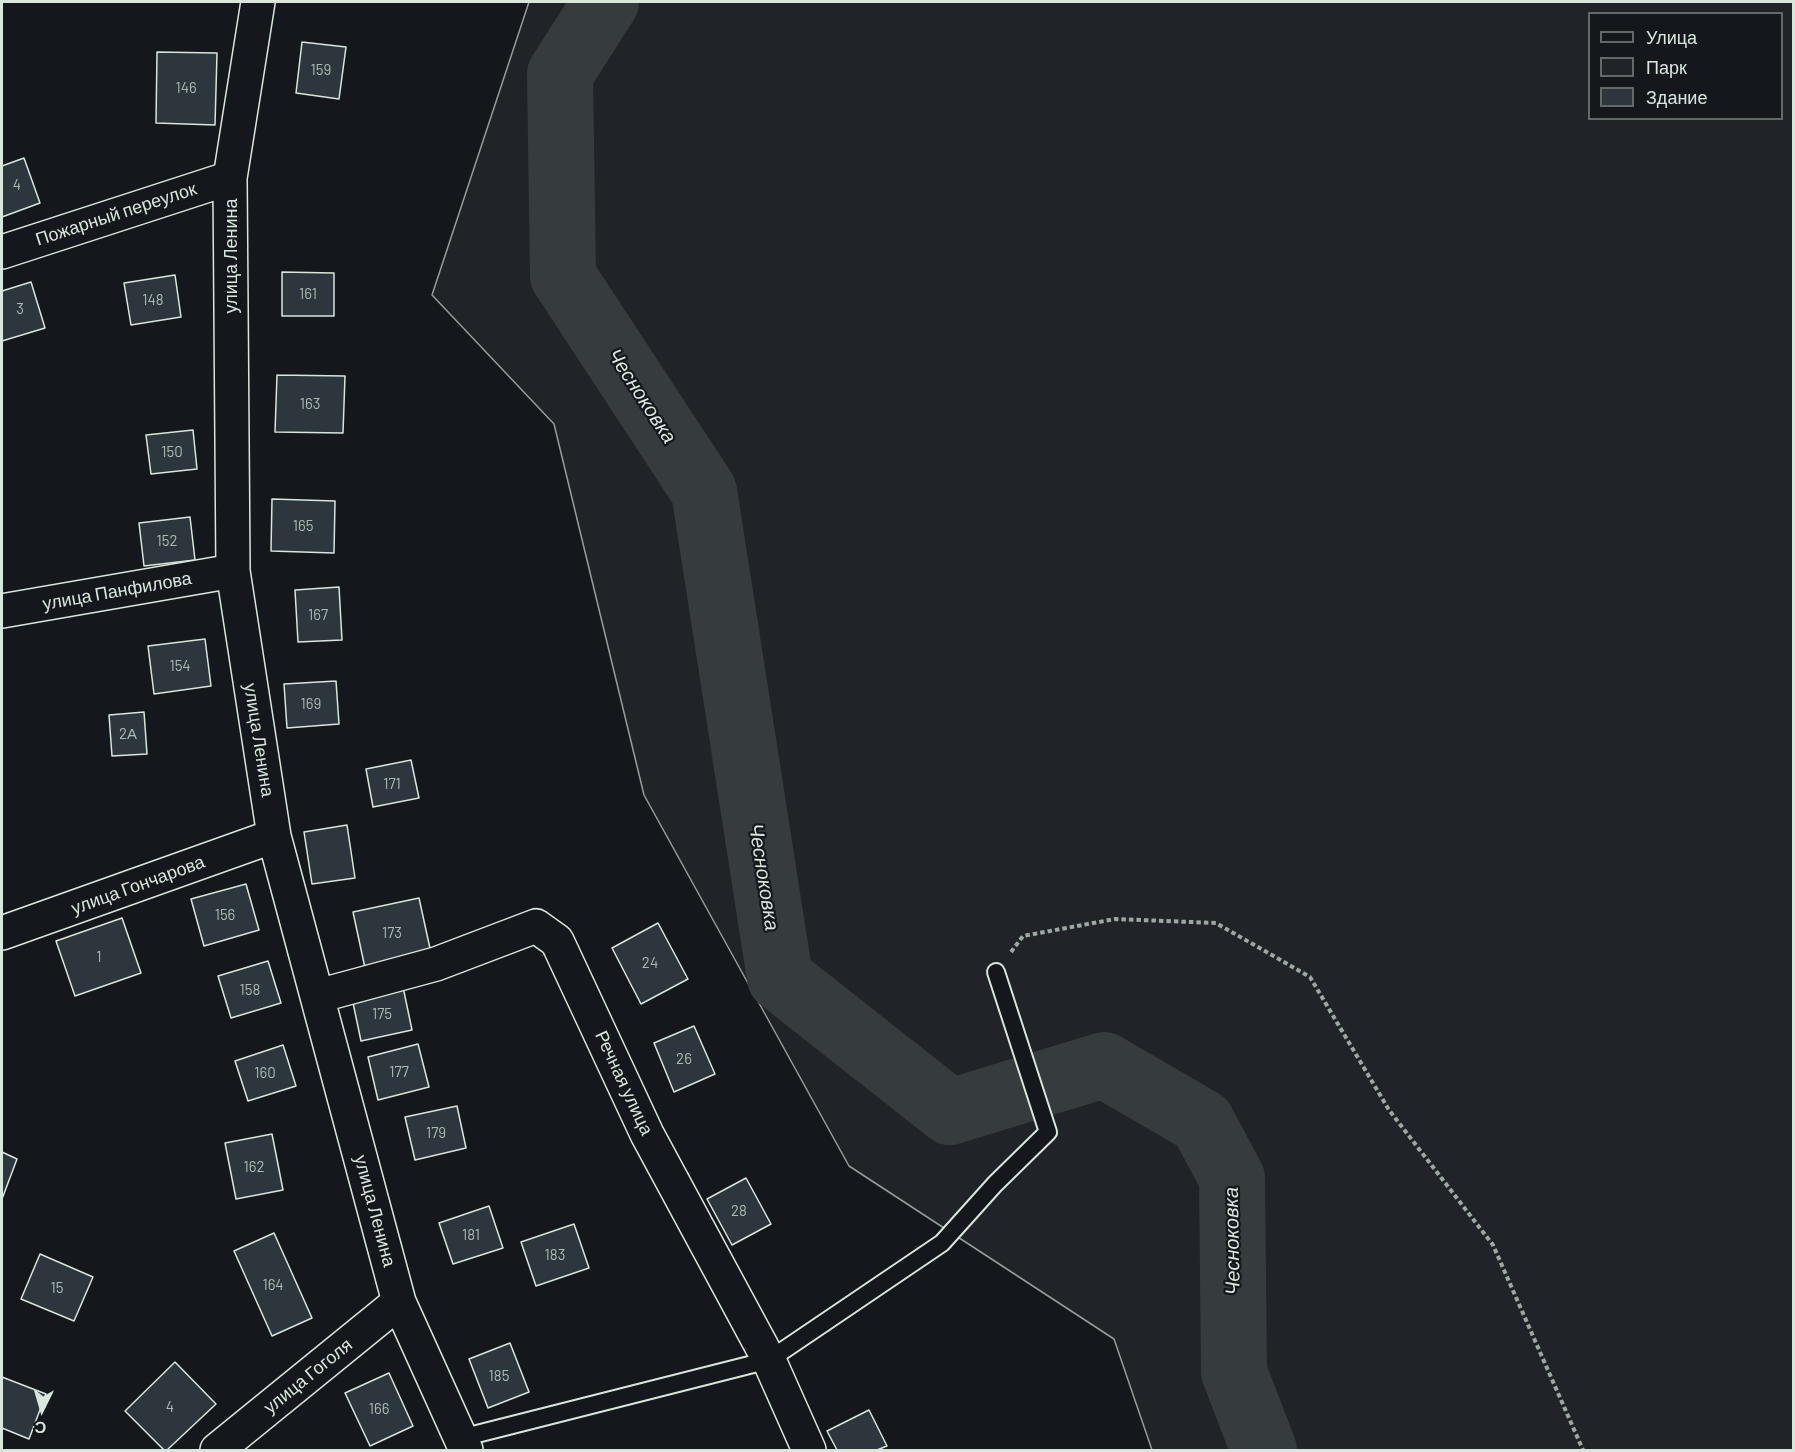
<!DOCTYPE html>
<meta charset="utf-8">
<style>
body{margin:0}
#map{position:relative;width:1795px;height:1452px;overflow:hidden;background:#14181c;font-family:Barlow,sans-serif}
canvas{display:block}
.frame{position:absolute;inset:0;border:3px solid #d8e6dc;pointer-events:none}
.legend{position:absolute;left:1588px;top:12px;width:195px;height:108px;box-sizing:border-box;background:#14181c;border:2px solid #626a69;margin:0;padding:8px 10px;list-style:none;font-size:18px;color:#d8e6dc}
.legend li{display:flex;align-items:center;gap:12px;height:30px}
.legend b{width:30px;border:2px solid #626a69}
.north{position:absolute;left:12px;top:1380px;width:60px;height:60px;-webkit-text-stroke:4px #14181c;paint-order:stroke;rotate:185deg;font-size:16px;font-weight:700;line-height:24px;text-align:center;color:#d8e6dc}
.north::after{content:'';display:block;margin:auto;width:21px;height:27px;background:#d8e6dc;clip-path:polygon(50% 0,100% 100%,50% 72%,0 100%)}
</style>
<div id="map">
<canvas width="1795" height="1452"></canvas>
<div class="frame"></div>
<ul class="legend">
<li><b style="height:8px;background:#14181c"></b>Улица</li>
<li><b style="height:16px;background:#202428"></b>Парк</li>
<li><b style="height:16px;background:#2c363c"></b>Здание</li>
</ul>
<div class="north">С</div>
</div>
<script>
const ctx = document.querySelector('canvas').getContext('2d');
ctx.lineJoin = 'round';
function fill(path, color) {
  ctx.fillStyle = color;
  ctx.fill(path, 'evenodd');
}
function poly(rows) {
  const path = new Path2D();
  for (const r of rows) {
    path.moveTo(r[0], r[1]);
    for (let i = 2; i < r.length; i += 2) path.lineTo(r[i], r[i + 1]);
  }
  return path;
}
function strokePath(path, color, width, dash) {
  ctx.strokeStyle = color;
  ctx.lineWidth = width;
  ctx.lineCap = dash ? 'butt' : 'round';
  ctx.setLineDash(dash || []);
  ctx.stroke(path);
}
function label(font, color, halo, rows, align = 'center') {
  ctx.font = font + ' Barlow,sans-serif';
  ctx.lineWidth = 4.5;
  ctx.setLineDash([]);
  ctx.textBaseline = 'middle';
  ctx.strokeStyle = halo;
  ctx.fillStyle = color;
  for (const [text, x, y, turn = 0] of rows) {
    ctx.save();
    ctx.translate(x, y);
    ctx.rotate((+turn || 0) * Math.PI / 180);
    ctx.textAlign = isNaN(turn) ? turn : align;
    if (halo) ctx.strokeText(text, 0, 0);
    ctx.fillText(text, 0, 0);
    ctx.restore();
  }
}
const green = poly([
 [529,2,1793,2,1793,1450,1152,1450,1114,1339,849,1166,644,795,554,424,432,295,529,2],
 [1590,14,1782,14,1782,118,1590,118,1590,14]
]);
const river = poly([
 [606,2,560,74,563,276,704,491,780,978,950,1112,1104,1065,1202,1122,1232,1178,1234,1372,1264,1450]
]);
const building = poly([
 [302,42,346,47,339,99,296,93,302,42],
 [157,52,217,53,215,125,156,123,157,52],
 [24,158,40,203,2,217,2,166,24,158],
 [282,272,334,273,334,316,282,316,282,272],
 [175,275,181,317,131,325,124,283,175,275],
 [31,282,45,328,2,341,2,291,31,282],
 [277,375,345,376,343,433,275,432,277,375],
 [193,430,197,469,151,474,146,435,193,430],
 [272,499,335,501,334,553,271,551,272,499],
 [190,517,195,560,144,566,139,523,190,517],
 [339,587,342,640,298,642,295,590,339,587],
 [205,639,211,686,154,694,148,646,205,639],
 [336,681,339,724,287,728,284,684,336,681],
 [144,712,147,754,112,756,109,715,144,712],
 [411,760,419,798,373,807,366,769,411,760],
 [347,825,355,878,312,884,304,832,347,825],
 [246,884,259,930,204,946,191,899,246,884],
 [419,898,431,953,365,968,353,912,419,898],
 [122,918,141,973,75,996,56,941,122,918],
 [658,923,688,979,641,1004,612,948,658,923],
 [268,961,281,1003,231,1018,218,976,268,961],
 [403,987,412,1030,361,1041,352,998,403,987],
 [694,1026,715,1074,674,1092,654,1043,694,1026],
 [418,1044,429,1087,378,1100,368,1057,418,1044],
 [283,1045,296,1086,248,1101,235,1061,283,1045],
 [457,1106,466,1148,415,1160,405,1117,457,1106],
 [272,1134,283,1190,236,1199,225,1143,272,1134],
 [2,1152,17,1159,2,1199,2,1152],
 [746,1178,771,1224,732,1245,707,1199,746,1178],
 [489,1206,503,1248,453,1264,439,1223,489,1206],
 [574,1224,589,1268,536,1286,521,1242,574,1224],
 [274,1233,312,1318,272,1336,234,1251,274,1233],
 [40,1254,93,1277,74,1321,21,1299,40,1254],
 [510,1343,529,1392,488,1408,469,1359,510,1343],
 [175,1362,216,1404,167,1450,164,1450,125,1411,175,1362],
 [389,1373,413,1426,370,1446,345,1393,389,1373],
 [2,1377,46,1394,29,1439,2,1428,2,1377],
 [869,1410,887,1446,877,1450,837,1450,827,1431,869,1410]
]);
const path = poly([
 [1011,952,1023,936,1115,919,1216,923,1310,977,1389,1110,1493,1245,1583,1450]
]);
const lane = poly([
 [461,1438,769,1360,942,1243,995,1184,1048,1132,996,972]
]);
const street = poly([
 [258,2,230,178,233,571,274,836,399,1302,466,1450],
 [2,252,230,178],
 [2,611,233,571],
 [2,933,274,836],
 [318,996,436,964,536,926,557,941,647,1134,769,1360,809,1450],
 [217,1450,399,1302]
]);
const numberNames = [
 ["159",321,70],
 ["146",186,88],
 ["4",17,185],
 ["161",308,294],
 ["148",153,300],
 ["3",20,309],
 ["163",310,404],
 ["150",172,452],
 ["165",303,526],
 ["152",167,541],
 ["167",318,615],
 ["154",180,666],
 ["169",311,704],
 ["2А",128,734],
 ["171",392,784],
 ["156",225,915],
 ["173",392,933],
 ["1",99,957],
 ["24",650,963],
 ["158",250,990],
 ["175",382,1014],
 ["26",684,1059],
 ["177",399,1072],
 ["160",265,1073],
 ["179",436,1133],
 ["162",254,1167],
 ["28",739,1211],
 ["181",471,1235],
 ["183",555,1255],
 ["164",273,1285],
 ["15",57,1288],
 ["185",499,1376],
 ["4",170,1407],
 ["166",379,1409]
];
const streetNames = [
 ["Пожарный переулок",116,214,-18],
 ["улица Ленина",231,256,-90],
 ["улица Панфилова",117,591,-10],
 ["улица Ленина",259,740,81],
 ["улица Гончарова",138,885,-20],
 ["Речная улица",624,1083,65],
 ["улица Ленина",375,1211,75],
 ["улица Гоголя",308,1376,-39]
];
const waterNames = [
 ["Чесноковка",642,396,57],
 ["Чесноковка",764,877,81],
 ["Чесноковка",1232,1241,-91]
];
fill(green, '#202428');
strokePath(green, '#939e99', 1.5);
strokePath(river, '#363b3e', 66);
fill(building, '#2c363c');
strokePath(building, '#d8e6dc', 1.5);
strokePath(lane, '#d8e6dc', 20);
strokePath(street, '#d8e6dc', 36);
strokePath(path, '#9da8a2', 4, [4.5, 3]);
strokePath(lane, '#14181c', 16);
strokePath(street, '#14181c', 33);
label('15px', '#adbab4', null, numberNames);
label('18px', '#d8e6dc', '#14181c', streetNames);
label('italic 20px', '#d8e6dc', '#14181c', waterNames);
</script>
